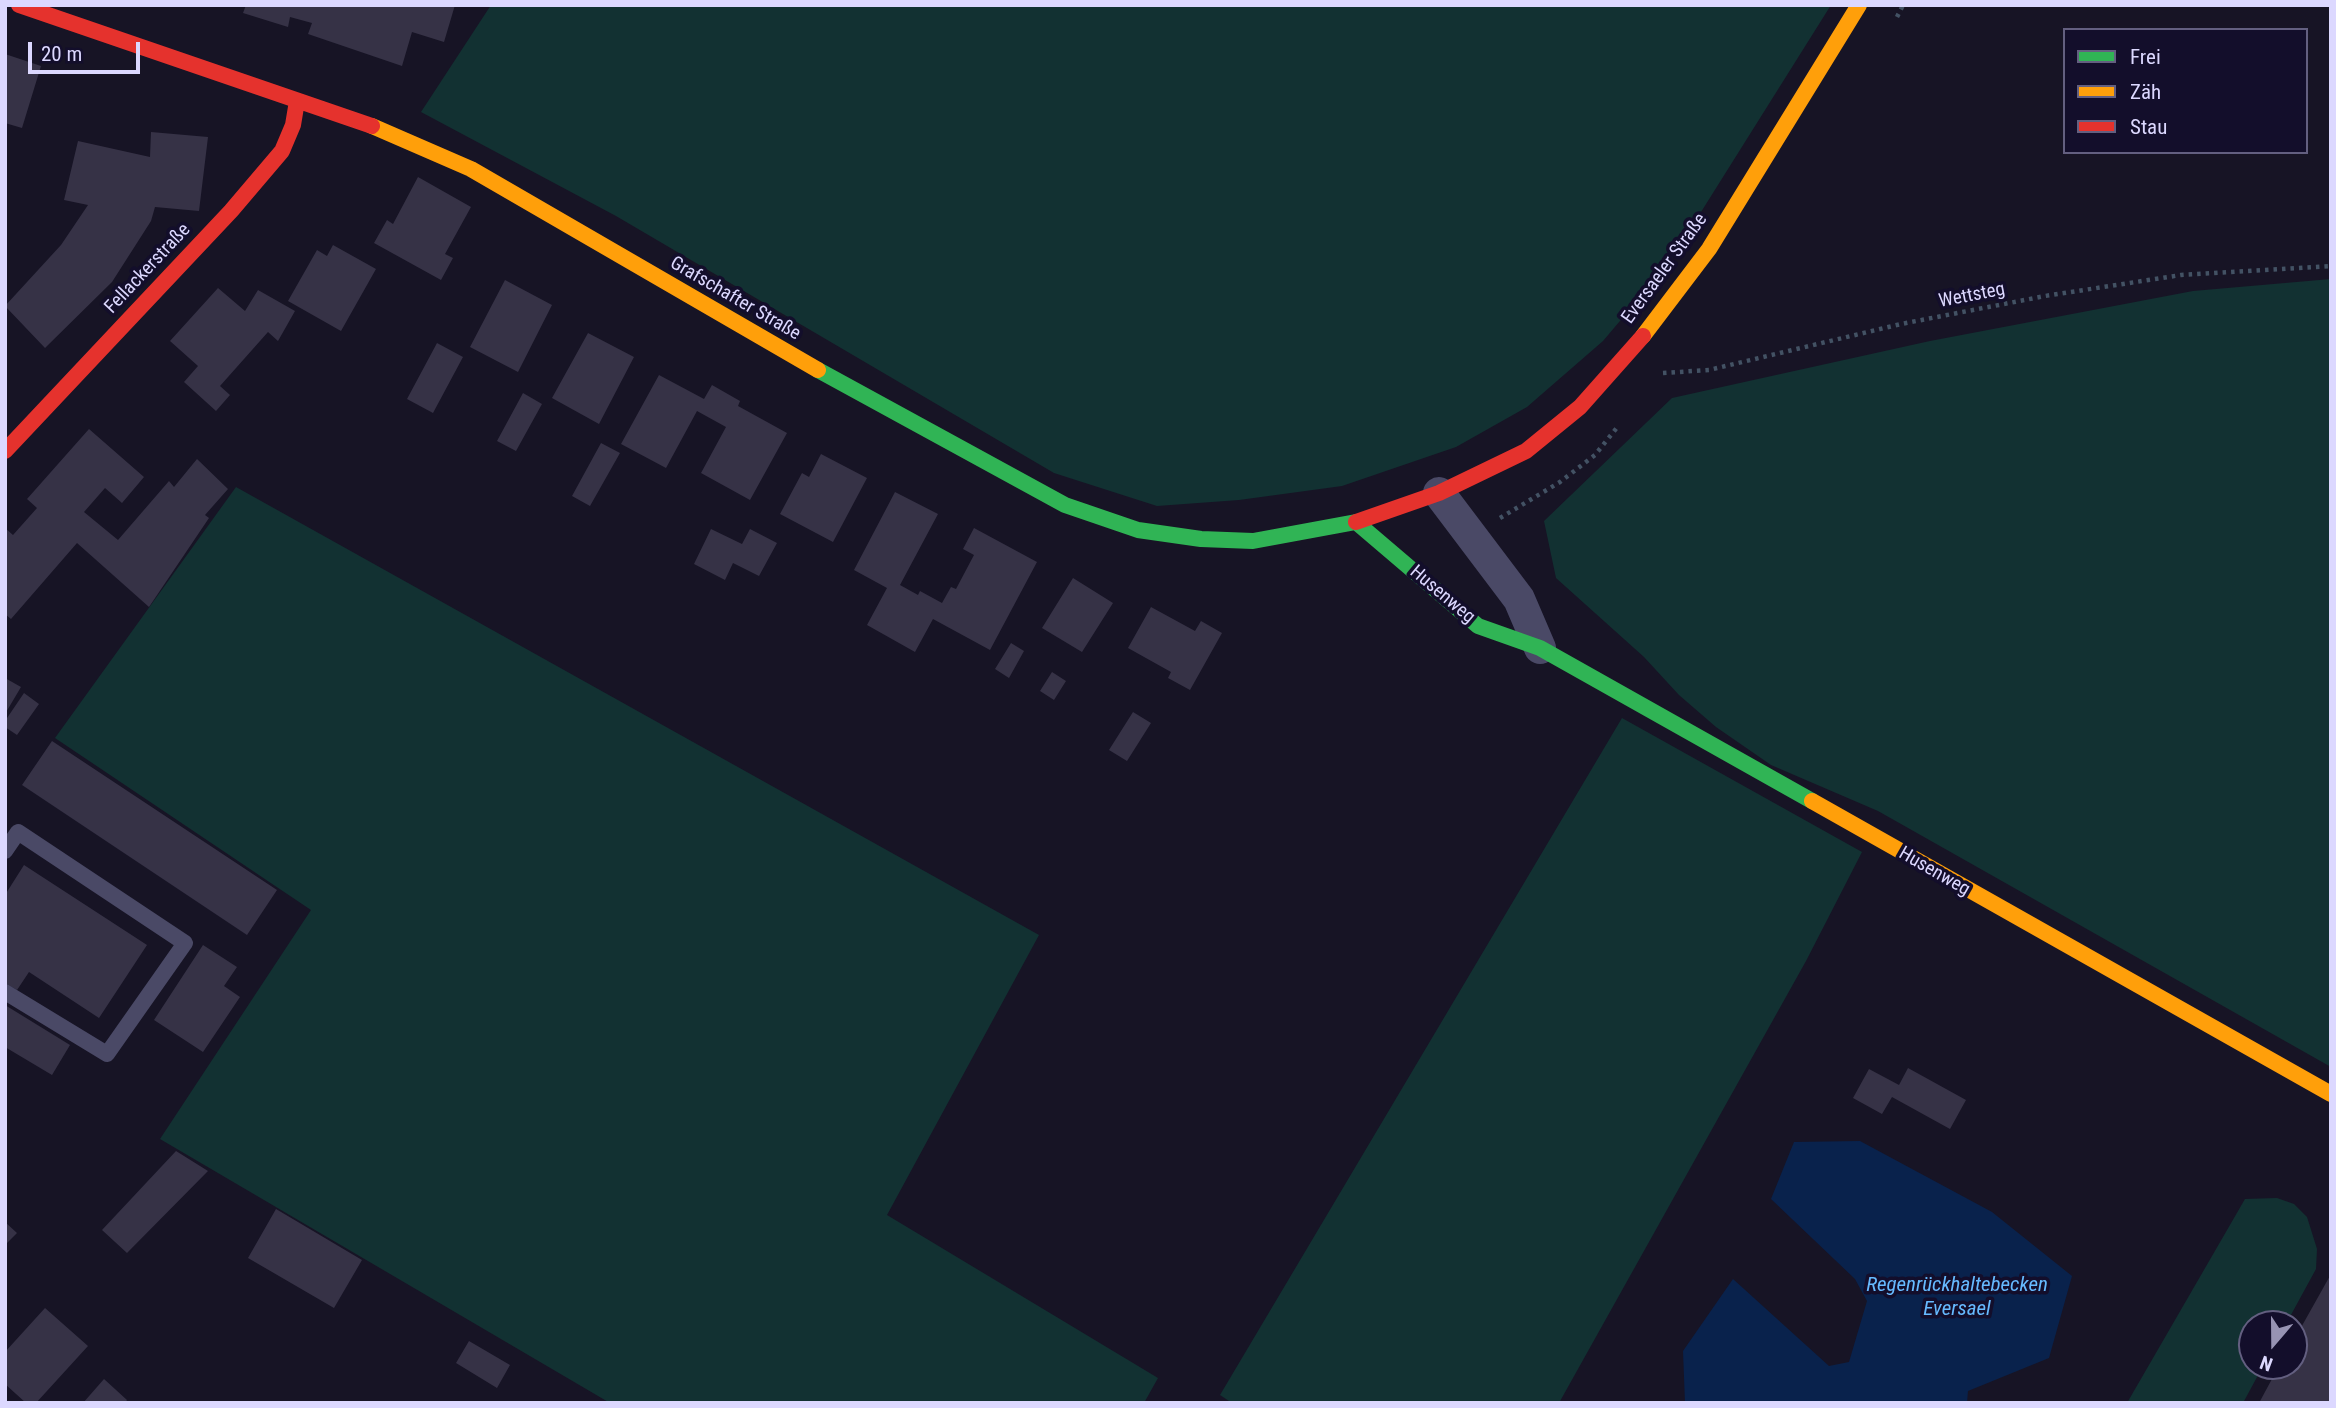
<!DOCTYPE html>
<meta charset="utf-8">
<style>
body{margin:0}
#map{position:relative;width:2336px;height:1408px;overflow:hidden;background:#171425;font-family:"Roboto Condensed",sans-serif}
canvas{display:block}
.frame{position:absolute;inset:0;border:7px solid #dcd8ff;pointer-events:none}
.legend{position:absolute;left:2063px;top:28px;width:245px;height:126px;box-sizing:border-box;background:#130e2b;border:2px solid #635f80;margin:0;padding:9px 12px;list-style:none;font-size:21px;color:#dcd8ff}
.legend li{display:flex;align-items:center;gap:14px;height:35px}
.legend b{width:35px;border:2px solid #635f80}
.north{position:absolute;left:2238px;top:1310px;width:70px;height:70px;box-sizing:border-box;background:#130e2b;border:2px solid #635f80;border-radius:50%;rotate:200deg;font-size:19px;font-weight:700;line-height:28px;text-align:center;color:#dcd8ff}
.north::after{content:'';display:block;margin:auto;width:24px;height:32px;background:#9793b3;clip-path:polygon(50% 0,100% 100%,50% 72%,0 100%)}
.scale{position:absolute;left:28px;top:42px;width:112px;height:32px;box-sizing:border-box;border:4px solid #dcd8ff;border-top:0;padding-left:9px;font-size:21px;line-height:24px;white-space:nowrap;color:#dcd8ff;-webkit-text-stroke:5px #130e2b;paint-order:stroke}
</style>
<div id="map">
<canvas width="2336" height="1408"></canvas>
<div class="frame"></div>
<ul class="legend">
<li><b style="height:9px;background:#30b455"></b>Frei</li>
<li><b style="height:9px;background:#ff9f0a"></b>Zäh</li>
<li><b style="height:9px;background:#e5322d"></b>Stau</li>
</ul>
<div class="north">N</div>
<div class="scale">20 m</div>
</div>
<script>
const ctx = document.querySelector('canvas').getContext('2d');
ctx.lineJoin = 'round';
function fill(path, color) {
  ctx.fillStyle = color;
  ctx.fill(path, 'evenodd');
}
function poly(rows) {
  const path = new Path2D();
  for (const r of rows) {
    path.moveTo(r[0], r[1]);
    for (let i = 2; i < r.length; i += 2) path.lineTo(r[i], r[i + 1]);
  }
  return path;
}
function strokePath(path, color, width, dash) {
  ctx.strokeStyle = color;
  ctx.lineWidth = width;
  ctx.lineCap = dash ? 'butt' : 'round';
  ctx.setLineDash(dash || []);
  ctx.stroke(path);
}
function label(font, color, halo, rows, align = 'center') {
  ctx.font = font + ' "Roboto Condensed",sans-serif';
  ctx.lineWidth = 7;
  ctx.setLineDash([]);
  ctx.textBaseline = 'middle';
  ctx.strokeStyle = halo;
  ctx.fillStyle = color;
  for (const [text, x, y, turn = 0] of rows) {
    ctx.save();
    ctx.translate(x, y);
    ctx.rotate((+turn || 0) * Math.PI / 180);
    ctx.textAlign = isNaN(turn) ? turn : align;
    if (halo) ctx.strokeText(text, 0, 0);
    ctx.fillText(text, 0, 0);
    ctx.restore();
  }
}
const green = poly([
 [491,5,1831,5,1669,263,1603,341,1527,407,1456,447,1342,486,1239,500,1157,506,1054,473,616,216,421,112],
 [2331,279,2331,1067,1878,811,1771,765,1716,727,1679,695,1644,657,1556,578,1544,521,1672,398,1930,341,2193,291],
 [236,487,1039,935,887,1215,1158,1378,1144,1403,610,1403,160,1139,311,910,55,738],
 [1622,718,1862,852,1806,961,1559,1403,1232,1403,1220,1395],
 [2277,1198,2294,1204,2307,1217,2317,1249,2316,1269,2286,1324,2252,1324,2252,1366,2263,1366,2243,1403,2127,1403,2245,1199]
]);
const water = poly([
 [1860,1141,1992,1212,2072,1276,2049,1358,1968,1391,1967,1403,1685,1403,1683,1351,1733,1279,1829,1366,1849,1362,1867,1301,1855,1279,1771,1199,1794,1142]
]);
const building = poly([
 [246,5,455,5,444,42,412,32,402,66,308,34,312,23,290,17,288,27,243,13],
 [5,54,41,66,22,128,5,123],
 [151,132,208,137,199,211,155,207,151,221,112,282,45,348,5,306,61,245,88,205,64,200,78,141,150,157],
 [418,177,471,207,445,254,453,258,441,280,374,243,387,220,393,224],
 [333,245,376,269,341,331,288,301,317,250,327,256],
 [505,280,552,305,518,372,470,347],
 [218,288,245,311,258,290,295,311,278,341,268,332,220,386,230,395,216,411,184,382,198,366,170,341],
 [588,333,634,357,599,424,552,398],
 [437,343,463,357,433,413,407,399],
 [659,375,704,399,712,385,740,401,738,406,787,433,750,500,701,473,726,427,697,411,666,468,621,444],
 [523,393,542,404,516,451,497,441],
 [89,429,144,477,122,503,105,488,84,512,118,540,169,481,174,487,197,459,228,489,205,515,209,518,149,607,77,543,11,619,5,614,5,528,13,535,37,508,27,499],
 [601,443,620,453,590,506,572,496],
 [821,454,867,478,833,542,780,514,802,473,809,477],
 [895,492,938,514,900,585,918,595,920,591,942,603,951,587,956,589,974,555,963,549,974,528,1037,562,990,650,933,619,915,652,867,625,887,588,854,570],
 [711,529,742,544,750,529,777,543,759,576,733,563,725,580,694,564],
 [1073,578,1113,603,1082,652,1042,628],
 [1151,607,1195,631,1201,621,1222,633,1190,690,1168,678,1171,672,1128,648],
 [1011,643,1024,651,1009,678,995,669],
 [1052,672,1066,681,1054,700,1040,691],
 [5,678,21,687,5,714],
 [24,693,39,704,17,735,5,727,5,721],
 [1133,712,1151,723,1127,761,1109,750],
 [52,741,277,890,247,935,22,785],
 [24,865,147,945,99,1018,29,972,17,990,5,983,5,895],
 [203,945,237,967,224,986,240,997,203,1052,154,1020],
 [5,1005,70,1045,52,1075,5,1047],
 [1908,1068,1966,1100,1950,1129,1892,1097,1882,1114,1853,1098,1869,1069,1899,1085],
 [176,1151,208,1171,127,1253,102,1230],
 [276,1209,362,1260,334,1308,248,1258],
 [5,1222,17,1233,5,1245],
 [2331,1274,2331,1403,2259,1403,2279,1366,2294,1366,2294,1340],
 [45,1308,88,1346,36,1403,26,1403,5,1384,5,1352],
 [469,1341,510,1365,497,1388,456,1363],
 [104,1379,127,1400,125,1403,83,1403]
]);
const path = poly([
 [1897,17,1903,5],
 [1663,373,1709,370,1901,324,2045,296,2181,275,2331,266],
 [1500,518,1560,482,1595,455,1619,425]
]);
const lane = poly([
 [5,851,18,832,185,943,107,1054,5,992]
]);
const street = poly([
 [1439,493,1519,599,1540,648]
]);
const fast = poly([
 [818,370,1065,505,1138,530,1201,539,1253,541,1356,522],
 [1356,522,1478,626,1540,648,1812,801]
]);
const slow = poly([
 [372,126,471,169,818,370],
 [1643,336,1709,249,1859,5],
 [1812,801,2331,1094]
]);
const jam = poly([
 [19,5,372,126],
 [5,451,231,211,282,151,293,125,297,101],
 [1356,522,1439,493,1526,451,1580,407,1643,336]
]);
const streetNames = [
 ["Fellackerstraße",148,269,-47],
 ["Eversaeler Straße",1665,269,-54],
 ["Wettsteg",1972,296,-11],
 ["Grafschafter Straße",735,299,30],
 ["Husenweg",1442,595,40],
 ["Husenweg",1934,872,30]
];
const waterNames = [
 ["Regenrückhaltebecken",1957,1286],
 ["Eversael",1957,1310]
];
fill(green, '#123132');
fill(water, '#09224c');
fill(building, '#363246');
strokePath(path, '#435264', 4.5, [3.5, 5]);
strokePath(lane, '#4a4966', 16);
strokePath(street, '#4a4966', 32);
strokePath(fast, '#30b455', 16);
strokePath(slow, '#ff9f0a', 16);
strokePath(jam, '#e5322d', 16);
label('19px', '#dcd8ff', '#130e2b', streetNames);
label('italic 21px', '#66baff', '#130e2b', waterNames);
</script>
